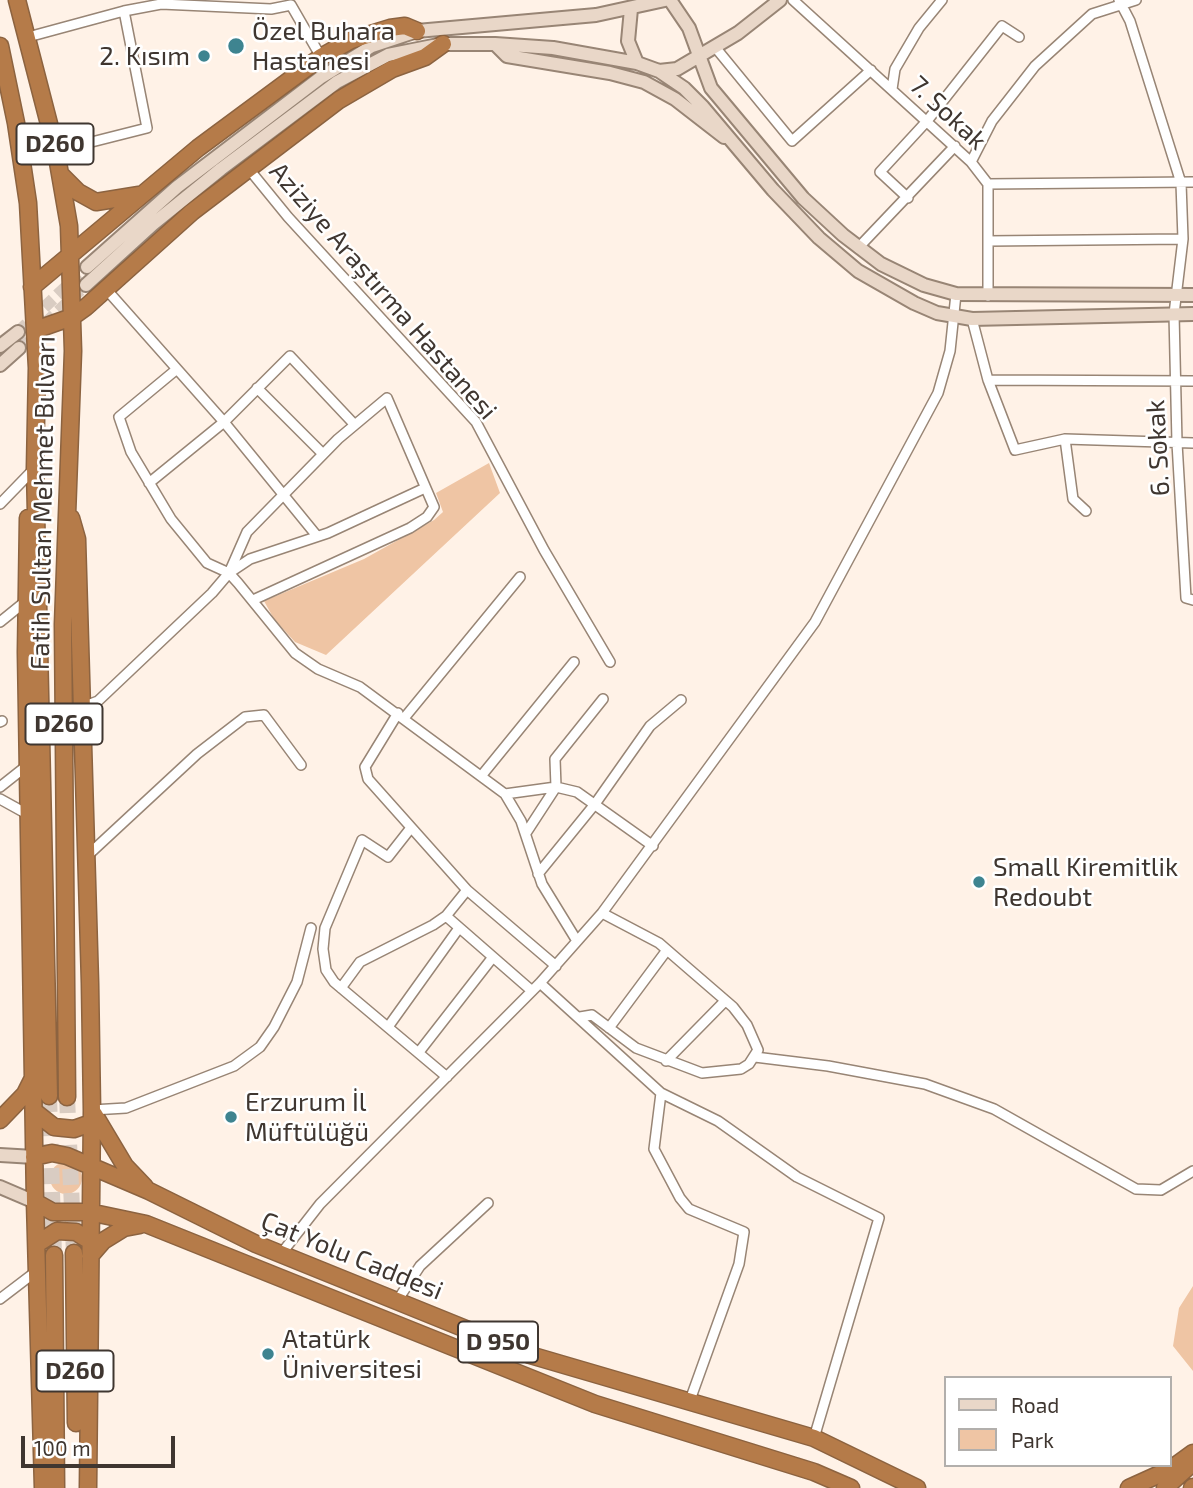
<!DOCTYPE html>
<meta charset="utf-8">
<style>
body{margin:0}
#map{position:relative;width:1193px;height:1488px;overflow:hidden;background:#fff2e7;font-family:"Exo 2",sans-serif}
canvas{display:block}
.legend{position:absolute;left:944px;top:1376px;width:228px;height:91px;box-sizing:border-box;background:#fff;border:2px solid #b2afac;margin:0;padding:9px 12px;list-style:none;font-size:21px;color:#3f3630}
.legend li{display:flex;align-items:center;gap:14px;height:35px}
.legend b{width:35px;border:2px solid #b2afac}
.scale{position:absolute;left:21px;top:1436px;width:154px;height:32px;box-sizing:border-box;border:4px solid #3f3630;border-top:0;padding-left:9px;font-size:21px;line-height:24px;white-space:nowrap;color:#3f3630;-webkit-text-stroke:5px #fff;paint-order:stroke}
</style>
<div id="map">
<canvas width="1193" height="1488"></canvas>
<ul class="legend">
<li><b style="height:9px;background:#e9d7c8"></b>Road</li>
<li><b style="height:19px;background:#efc5a4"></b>Park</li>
</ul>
<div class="scale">100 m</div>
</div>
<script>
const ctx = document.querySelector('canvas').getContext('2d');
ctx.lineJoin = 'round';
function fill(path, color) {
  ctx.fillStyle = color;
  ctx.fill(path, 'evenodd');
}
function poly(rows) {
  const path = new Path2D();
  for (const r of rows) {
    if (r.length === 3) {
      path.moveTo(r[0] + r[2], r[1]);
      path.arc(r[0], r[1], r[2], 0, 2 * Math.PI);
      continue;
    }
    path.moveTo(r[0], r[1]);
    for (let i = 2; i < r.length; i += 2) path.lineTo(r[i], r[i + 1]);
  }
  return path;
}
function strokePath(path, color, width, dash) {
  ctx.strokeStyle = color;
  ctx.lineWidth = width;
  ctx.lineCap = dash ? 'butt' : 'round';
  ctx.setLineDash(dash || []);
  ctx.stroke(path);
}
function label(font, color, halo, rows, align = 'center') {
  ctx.font = font + ' "Exo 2",sans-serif';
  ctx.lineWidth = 5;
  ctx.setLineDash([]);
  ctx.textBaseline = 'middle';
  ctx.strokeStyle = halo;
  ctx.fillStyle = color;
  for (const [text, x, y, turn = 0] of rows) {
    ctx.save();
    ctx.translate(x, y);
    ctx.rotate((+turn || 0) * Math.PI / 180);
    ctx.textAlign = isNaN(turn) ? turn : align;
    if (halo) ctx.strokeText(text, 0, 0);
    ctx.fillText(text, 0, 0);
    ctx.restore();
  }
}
const green = poly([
 [489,463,500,493,326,655,295,642,274,619,264,601,364,559,434,520,443,512,436,493],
 [66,1178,16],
 [1193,1286,1193,1371,1173,1346,1179,1308]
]);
const secondaryTunnel = poly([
 [18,332,87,267],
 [19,348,86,285]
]);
const highwayTunnel = poly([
 [49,1096,54,1255],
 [67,1097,74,1253]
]);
const street = poly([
 [793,0,971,162,988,184,988,296],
 [1119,0,1130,21,1181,183,1183,239,1174,314,1177,443,1186,598,1193,600],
 [124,11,161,4,271,9,291,5,321,57],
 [28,37,124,11,147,128,56,151],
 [715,47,792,141,871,70],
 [892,89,895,69,919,28,942,0],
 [971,162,992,121,1035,66,1092,14,1136,0],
 [248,168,288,217,476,422,544,550,610,662],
 [988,184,1193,182],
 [908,198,880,172,927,121,1002,26,1019,37],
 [988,241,1183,239],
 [858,248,955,146],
 [106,289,224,422,317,536],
 [972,319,988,380,1015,450,1065,439,1193,443],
 [177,369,119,417,131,452,171,519,207,563,229,573,238,583,295,653,318,669,360,687,505,794,521,821,542,884,577,941],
 [988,380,1193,381],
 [257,388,323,454],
 [1065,439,1073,499,1086,511],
 [149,483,224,422,290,356,354,424],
 [0,504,34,469],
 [229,573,247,532,338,439,387,398,434,507,427,517,410,528,253,600],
 [0,622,26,601],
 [82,707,98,701,212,593,229,573,250,559,328,533,425,488],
 [398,713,365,767,368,779,467,890,556,966],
 [405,717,520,577],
 [0,722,2,721],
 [482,775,574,662],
 [0,787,29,764],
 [505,794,556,787,577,792,653,846],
 [0,799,29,815],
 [410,829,388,857,362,840,325,928,323,949,326,970,334,982,447,1077],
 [526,833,556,787,555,759,603,699],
 [87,856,197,754,245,717,264,715,301,765],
 [538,874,595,804,650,726,681,700],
 [446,916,532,991],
 [540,983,661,1093,654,1149,680,1198,689,1209,744,1232,739,1264,689,1403],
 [341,988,360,962,433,925,446,916,467,890],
 [580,1017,592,1015,636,1048,702,1073,741,1069,749,1064,758,1050,747,1025,733,1007,689,969,659,943,602,913],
 [388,1027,459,928],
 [609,1028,667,950],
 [419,1052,493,957],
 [755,1057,828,1066,925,1084,994,1109,1136,1189,1161,1190,1193,1171],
 [666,1061,725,1001],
 [661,1093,718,1121,797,1177,879,1218,814,1438],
 [92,1110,126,1108,234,1066,260,1047,274,1027,297,982,311,928],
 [281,1254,320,1204,540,983,602,913,815,622,938,393,950,351,956,294],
 [0,1299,38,1270],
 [397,1301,420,1266,488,1203]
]);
const secondary = poly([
 [670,0,689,28,711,88,803,198,843,235,881,264,924,285,956,294,1193,295],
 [631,9,628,41,637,63],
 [495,44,507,56,610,73,644,82,675,99,724,137],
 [659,71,684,88,703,107,773,190,819,238,858,271,914,303,937,313,972,319,1193,314],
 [87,267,177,187,320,78,372,46,417,31,596,15,665,0],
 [86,285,153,224,221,169,337,82,388,55,443,44,495,44,553,48,637,63,659,71,677,69,738,33,780,0],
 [0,346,18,332],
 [0,365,19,348],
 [0,1155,34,1157],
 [0,1187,35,1202]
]);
const highway = poly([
 [17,0,56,151,69,226,73,351,63,624,67,1097],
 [0,46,16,123,28,203,37,368,35,468,49,1096],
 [61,175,78,192,96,202,139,195],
 [32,287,198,148,321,57,351,40,390,28,405,26,417,31],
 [35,330,72,317,86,307,192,212,339,100,392,69,425,57,443,44],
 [28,518,26,652,35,1202,43,1488],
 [71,518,77,539,90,983,92,1110,88,1488],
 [35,1112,54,1127,74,1129,91,1123],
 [94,1114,125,1166,145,1187],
 [0,1120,25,1094,33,1078],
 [34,1157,52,1153,67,1156,149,1191,256,1244,530,1355,814,1438,917,1488],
 [35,1202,53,1212,89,1212,146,1224,595,1404,814,1472,851,1488],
 [37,1244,57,1231,76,1232,90,1241],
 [74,1253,76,1423],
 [54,1255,56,1488],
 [90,1256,103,1241,124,1228,140,1225],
 [1129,1488,1171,1469,1193,1453],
 [1165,1488,1189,1466],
 [1192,1488,1193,1487]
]);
const markers = [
 [236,46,9,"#3e8490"],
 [204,56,7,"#3e8490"],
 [979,882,7,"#3e8490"],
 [231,1117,7,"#3e8490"],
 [268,1354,7,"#3e8490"]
];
const shields = [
 [55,144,77],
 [64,724,77],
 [498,1342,80],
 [75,1371,77]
];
const shieldNames = [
 ["D260",55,144],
 ["D260",64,724],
 ["D 950",498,1342],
 ["D260",75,1371]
];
const poiNames = [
 ["Özel Buhara",252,31],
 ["Hastanesi",252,61],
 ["2. Kısım",190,56,"right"],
 ["Small Kiremitlik",993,867],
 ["Redoubt",993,897],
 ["Erzurum İl",245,1102],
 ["Müftülüğü",245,1132],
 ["Atatürk",282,1339],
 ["Üniversitesi",282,1369]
];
const streetNames = [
 ["7. Sokak",948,113,43],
 ["Aziziye Araştırma Hastanesi",383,291,49],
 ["6. Sokak",1158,448,-93],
 ["Fatih Sultan Mehmet Bulvarı",43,503,-89],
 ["Çat Yolu Caddesi",352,1256,22]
];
fill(green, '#efc5a4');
strokePath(secondaryTunnel, '#d9ccc2', 12, [12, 6]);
strokePath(highwayTunnel, '#d9ccc2', 16, [16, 8]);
strokePath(street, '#988575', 12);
strokePath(secondary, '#988575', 16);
strokePath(highway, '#8c6340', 19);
strokePath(street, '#fff', 9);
strokePath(secondary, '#e9d7c8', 12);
strokePath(highway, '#b57b49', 16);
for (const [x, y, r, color] of markers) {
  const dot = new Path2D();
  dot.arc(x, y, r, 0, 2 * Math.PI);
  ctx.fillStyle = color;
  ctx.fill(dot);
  strokePath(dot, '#fff', 2.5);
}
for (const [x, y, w] of shields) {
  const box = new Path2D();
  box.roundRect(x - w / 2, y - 20.5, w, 41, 5);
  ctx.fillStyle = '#fff';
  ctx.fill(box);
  strokePath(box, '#3f3630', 2);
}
label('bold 24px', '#3f3630', null, shieldNames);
label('26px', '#3f3630', '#fff', poiNames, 'left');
label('26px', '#3f3630', '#fff', streetNames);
</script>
